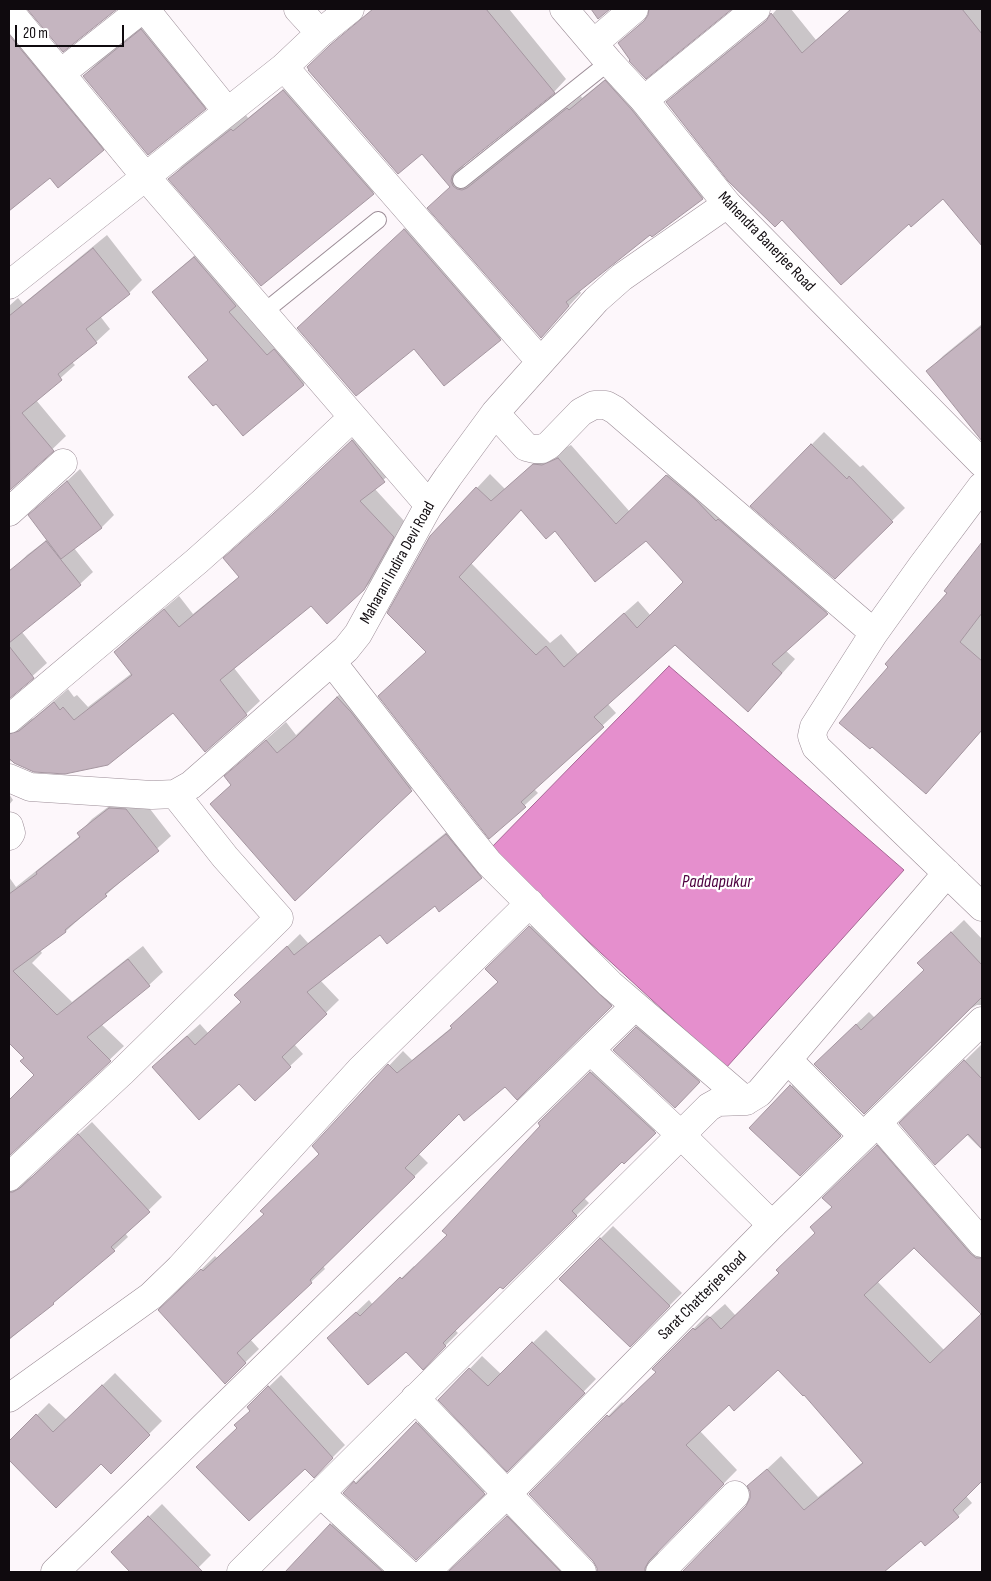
<!DOCTYPE html>
<style>
body{margin:0}
#map{position:relative;width:991px;height:1581px;overflow:hidden;background:#fdf7fb;font-family:"Sofia Sans Condensed",sans-serif}
canvas{display:block}
.frame{position:absolute;inset:0;border:10px solid #0f0a0e;pointer-events:none}
.scale{position:absolute;left:15px;top:25px;width:109px;height:22px;box-sizing:border-box;border:2px solid #0f0a0e;border-top:0;padding-left:6px;font-size:15px;line-height:18px;white-space:nowrap;color:#0f0a0e;-webkit-text-stroke:4px #fff;paint-order:stroke}
</style>
<div id="map">
<canvas width="991" height="1581"></canvas>
<div class="frame"></div>
<div class="scale">20 m</div>
</div>
<script>
const ctx = document.querySelector('canvas').getContext('2d');
ctx.lineJoin = 'round';
function fill(path, color) {
  ctx.fillStyle = color;
  ctx.fill(path, 'evenodd');
}
function poly(rows) {
  const path = new Path2D();
  for (const r of rows) {
    path.moveTo(r[0], r[1]);
    for (let i = 2; i < r.length; i += 2) path.lineTo(r[i], r[i + 1]);
  }
  return path;
}
function strokePath(path, color, width, dash) {
  ctx.strokeStyle = color;
  ctx.lineWidth = width;
  ctx.lineCap = dash ? 'butt' : 'round';
  ctx.setLineDash(dash || []);
  ctx.stroke(path);
}
function label(font, color, halo, rows, align = 'center') {
  ctx.font = font + ' "Sofia Sans Condensed",sans-serif';
  ctx.lineWidth = 4.5;
  ctx.setLineDash([]);
  ctx.textBaseline = 'middle';
  ctx.strokeStyle = halo;
  ctx.fillStyle = color;
  for (const [text, x, y, turn = 0] of rows) {
    ctx.save();
    ctx.translate(x, y);
    ctx.rotate((+turn || 0) * Math.PI / 180);
    ctx.textAlign = isNaN(turn) ? turn : align;
    if (halo) ctx.strokeText(text, 0, 0);
    ctx.fillText(text, 0, 0);
    ctx.restore();
  }
}
const water = poly([
 [669,666,904,870,726,1068,489,850,669,666]
]);
const shadow = poly([
 [9,9,116,136,103,149,50,176,9,210],
 [29,9,115,9,63,50],
 [373,9,509,9,566,79,554,92,464,163,463,168,466,174,476,178,481,175,581,96,582,98,618,69,715,186,703,198,651,234,579,290,581,293,541,336,451,186,422,153,321,55],
 [650,9,730,9,646,77,619,43,649,16],
 [777,9,791,9,816,40,852,9,982,9,982,244,943,197,909,222,782,219,668,102,681,89,770,17],
 [160,12,223,90,205,108,84,76,103,57],
 [299,77,387,178,373,193,170,179,184,164,246,115,248,118],
 [418,217,512,326,500,339,414,348,311,315],
 [107,235,142,280,129,293,100,316,110,329,96,342,72,362,75,365,36,400,66,436,9,491,9,306,18,298,23,304],
 [207,245,316,371,304,384,243,434,203,365,209,359,153,292,166,280],
 [982,324,982,418,972,426,928,371,943,356],
 [366,427,398,467,374,488,406,523,378,575,364,589,311,604,234,668,260,701,246,714,174,711,16,762,9,761,9,712,26,721,34,718,68,689,74,697,77,695,88,707,132,673,115,652,129,638,179,596,193,614,240,576,289,500],
 [824,432,860,467,863,465,905,508,835,577,752,505],
 [571,445,630,512,680,462,840,600,785,650,795,659,761,697,675,643,607,703,616,713,534,789,538,793,490,837,427,651,477,488,490,474,505,489,547,451,557,452],
 [521,509,555,529,646,540,685,582,651,616,638,601,578,654,561,634,550,643,471,563],
 [80,469,114,515,101,528,74,548,93,572,80,584,14,568,27,555,48,539,43,503],
 [982,544,982,730,941,777,926,792,890,667,948,592,946,591],
 [9,621,11,623,13,621,47,663,9,697],
 [356,679,430,771,296,899,212,804,232,784,226,777,245,758,286,722,296,735],
 [9,794,13,800,9,805],
 [124,795,140,796,171,836,66,931,40,950,42,953,32,963,72,1002,143,946,163,972,149,985,101,1024,124,1046,9,1155,9,1102,36,1075,25,1058,9,1041,9,877,16,887,81,835,79,833,92,819],
 [459,822,494,865,481,877,435,905,380,933,320,980,339,1000,294,1044,303,1054,290,1066,239,1082,166,1054,200,1024,208,1033,242,1002,249,983,300,934,308,943],
 [544,913,625,992,517,1098,505,1085,459,1112,418,1153,428,1163,323,1266,325,1269,311,1282,250,1339,259,1349,225,1382,160,1310,215,1256,217,1258,265,1214,320,1153,313,1146,403,1051,412,1060,452,1027,499,981,487,969],
 [964,920,982,939,982,1005,977,1005,970,1009,864,1113,828,1051,869,1012,875,1018,925,970,932,951],
 [649,1015,712,1068,675,1106,614,1050],
 [982,1044,982,1150,966,1134,901,1123],
 [604,1060,667,1119,624,1162,622,1161,584,1198,589,1203,503,1288,500,1285,455,1330,458,1333,423,1368,406,1350,329,1338,369,1300,373,1305,414,1266,416,1268,448,1235,542,1126,539,1123],
 [804,1073,853,1123,800,1175,751,1128],
 [92,1122,162,1197,125,1233,128,1237,114,1250,9,1340,9,1170,19,1179,28,1179,34,1175],
 [891,1132,982,1237,982,1261,956,1287,914,1246,877,1281,944,1350,982,1314,982,1479,966,1496,972,1503,958,1516,921,1539,882,1572,681,1572,686,1570,747,1507,751,1499,751,1491,749,1486,781,1456,818,1497,863,1462,804,1393,778,1369,729,1403,700,1431,737,1470,662,1546,658,1553,658,1561,668,1572,598,1572,598,1568,594,1560,531,1494,622,1402,624,1404,657,1372,654,1369,707,1315,710,1317,725,1304,736,1316,781,1273,817,1232,833,1206,824,1198],
 [613,1226,682,1293,630,1345,560,1279],
 [546,1330,596,1379,507,1470,440,1400,482,1356,501,1374],
 [115,1373,162,1421,111,1472,101,1462,56,1506,9,1458,9,1443,49,1403,67,1420],
 [281,1375,345,1445,314,1476,305,1468,238,1427,251,1410,248,1407],
 [430,1410,497,1480,416,1558,345,1493,368,1470,370,1472],
 [162,1504,211,1555,194,1572,132,1572,113,1552],
 [520,1504,587,1572,448,1572,451,1571],
 [344,1512,390,1572,288,1572,331,1525]
]);
const building = poly([
 [27,9,117,9,63,52,27,9],
 [373,9,486,9,555,93,455,172,452,176,451,181,453,186,457,189,462,190,467,188,567,108,569,110,605,80,632,110,703,199,652,237,650,235,566,302,569,306,541,338,427,208,450,187,422,154,398,174,308,70,309,70,307,67,330,45,373,9],
 [591,9,610,9,598,19,591,9],
 [649,9,732,9,646,79,629,61,630,60,618,43,644,21,648,15,649,9],
 [851,9,962,9,982,34,982,246,943,199,911,227,909,224,841,285,782,220,775,227,728,181,666,102,766,21,771,13,802,53,851,9],
 [141,29,206,109,148,155,83,76,141,29],
 [9,35,104,150,58,188,50,178,9,211,9,35],
 [283,90,374,194,261,286,168,179,231,129,233,131,283,90],
 [404,229,501,340,444,386,414,349,356,396,297,328,404,229],
 [93,248,130,294,86,329,97,343,58,374,62,380,22,413,54,451,10,490,9,316,93,248],
 [194,257,236,306,229,312,267,355,274,349,304,385,243,436,216,404,213,406,188,377,208,360,152,292,194,257],
 [982,326,982,441,926,371,982,326],
 [352,440,385,482,360,501,394,537,364,590,327,624,311,606,220,680,247,715,205,752,173,713,108,765,65,774,34,772,14,763,9,758,9,734,19,731,54,702,60,710,63,707,74,720,132,675,114,652,164,609,179,627,239,577,223,558,273,514,352,440],
 [811,444,847,479,849,476,893,522,835,579,750,506,811,444],
 [558,458,616,524,666,475,695,499,716,521,718,519,828,614,772,664,782,673,748,712,675,645,594,717,604,727,521,802,526,807,489,839,378,696,426,652,387,613,430,536,476,487,491,501,533,464,542,465,558,458],
 [521,510,546,539,555,531,595,582,646,541,683,582,637,628,624,613,564,667,546,646,536,655,459,577,521,510],
 [67,481,102,528,61,559,28,515,67,481],
 [46,541,81,585,9,643,9,571,46,541],
 [982,542,982,613,960,642,982,661,982,730,926,794,872,747,870,749,839,723,888,667,885,664,947,593,944,591,982,542],
 [9,646,34,678,9,699,9,646],
 [337,697,351,712,412,791,295,901,210,804,231,785,224,776,266,740,277,753,296,737,337,697],
 [109,808,126,809,159,851,105,894,107,896,65,930,66,932,13,971,57,1015,128,959,150,986,87,1037,111,1061,9,1156,9,1100,34,1075,20,1061,24,1058,9,1043,9,894,37,874,36,872,80,837,77,833,109,808],
 [446,834,482,878,439,912,435,906,387,944,380,935,307,992,327,1014,282,1057,291,1067,255,1101,239,1084,199,1120,152,1067,187,1036,195,1045,241,1002,234,995,287,946,294,955,446,834],
 [529,926,612,1006,517,1100,505,1087,464,1121,459,1114,405,1168,415,1177,310,1280,312,1283,237,1353,246,1363,225,1384,158,1310,201,1269,203,1271,264,1214,260,1211,319,1154,312,1146,388,1064,397,1073,452,1028,450,1026,498,982,485,969,529,926],
 [951,932,982,965,982,997,864,1114,814,1064,856,1024,861,1030,924,970,917,963,951,932],
 [636,1027,700,1082,675,1108,613,1050,636,1027],
 [964,1060,982,1079,982,1149,968,1134,935,1165,899,1123,964,1060],
 [590,1072,656,1133,624,1164,622,1162,572,1211,577,1216,503,1289,500,1287,453,1333,443,1343,446,1346,423,1370,406,1352,368,1385,327,1338,356,1312,360,1316,400,1277,402,1279,447,1235,442,1231,540,1126,538,1123,590,1072],
 [790,1085,841,1136,800,1176,749,1128,790,1085],
 [78,1134,150,1212,111,1247,115,1251,53,1303,54,1304,9,1339,9,1192,13,1192,20,1188,78,1134],
 [877,1145,970,1253,976,1258,982,1258,982,1481,953,1510,959,1517,925,1546,921,1541,884,1572,682,1572,746,1506,750,1498,750,1491,747,1486,767,1469,804,1510,863,1463,804,1395,803,1396,778,1370,734,1411,729,1405,686,1445,724,1484,649,1561,645,1568,645,1572,597,1572,597,1568,593,1561,529,1494,607,1415,609,1417,656,1372,652,1369,693,1328,695,1330,710,1317,721,1329,779,1273,776,1270,815,1233,810,1227,832,1207,822,1198,877,1145],
 [914,1248,981,1314,930,1363,864,1295,914,1248],
 [600,1238,670,1306,630,1347,559,1279,600,1238],
 [532,1342,585,1393,507,1472,438,1400,469,1368,488,1386,532,1342],
 [102,1385,150,1435,111,1474,101,1464,56,1508,9,1460,9,1441,36,1414,53,1432,102,1385],
 [268,1386,333,1458,314,1478,305,1469,249,1521,196,1467,237,1428,234,1425,250,1411,247,1407,268,1386],
 [416,1422,485,1494,416,1560,343,1493,354,1481,356,1484,416,1422],
 [148,1516,203,1572,130,1572,111,1552,148,1516],
 [507,1516,561,1572,448,1572,507,1516],
 [330,1524,383,1572,285,1572,330,1524]
]);
const service = poly([
 [461,180,609,62],
 [264,312,378,220]
]);
const minor = poly([
 [145,9,227,111],
 [298,9,320,33],
 [9,11,145,176,429,505],
 [594,43,634,9],
 [284,67,540,361],
 [61,73,142,9],
 [644,100,756,9],
 [9,285,284,67,320,33,350,9],
 [495,413,526,447,534,449,542,449,549,445,581,412,594,405,606,405,615,410,874,633],
 [982,486,922,566,874,633,814,727,812,736,816,747,982,907],
 [9,512,63,463],
 [332,662,464,832,489,863,610,984,746,1101],
 [9,719,197,561,263,502,353,417],
 [9,778,30,787,152,795,175,794,191,785,346,649,358,634,429,505,448,477,495,413,596,300,622,277,727,204],
 [9,826,11,833,9,836],
 [590,1050,681,1135,772,1225],
 [788,1060,863,1136],
 [878,1123,982,1243],
 [9,1177,122,1072,279,918,225,857,175,794],
 [9,1398,151,1296,180,1268,361,1069,530,903],
 [415,1398,582,1572],
 [320,1493,406,1572],
 [55,1572,635,1006],
 [241,1572,709,1107,718,1102,746,1101,759,1093,947,873],
 [660,1572,735,1495]
]);
const tertiary = poly([
 [564,9,609,62,644,100,727,204,982,463],
 [426,1572,507,1494,772,1225,982,1021]
]);
const streetNames = [
 ["Mahendra Banerjee Road",766,242,46],
 ["Maharani Indira Devi Road",398,563,-61],
 ["Sarat Chatterjee Road",703,1296,-45]
];
const waterNames = [
 ["Paddapukur",717,882]
];
fill(water, '#e58fcd');
strokePath(water, '#a56794', 1);
fill(shadow, '#0003');
fill(building, '#c5b5c0');
strokePath(building, '#a596a0', 1);
strokePath(service, '#9c8d97', 18);
strokePath(minor, '#9c8d97', 29);
strokePath(tertiary, '#9c8d97', 29);
strokePath(service, '#fff', 16);
strokePath(minor, '#fff', 28);
strokePath(tertiary, '#fff', 28);
label('16px', '#0f0a0e', '#fff', streetNames);
label('italic 18px', '#4d003f', '#fff', waterNames);
</script>
